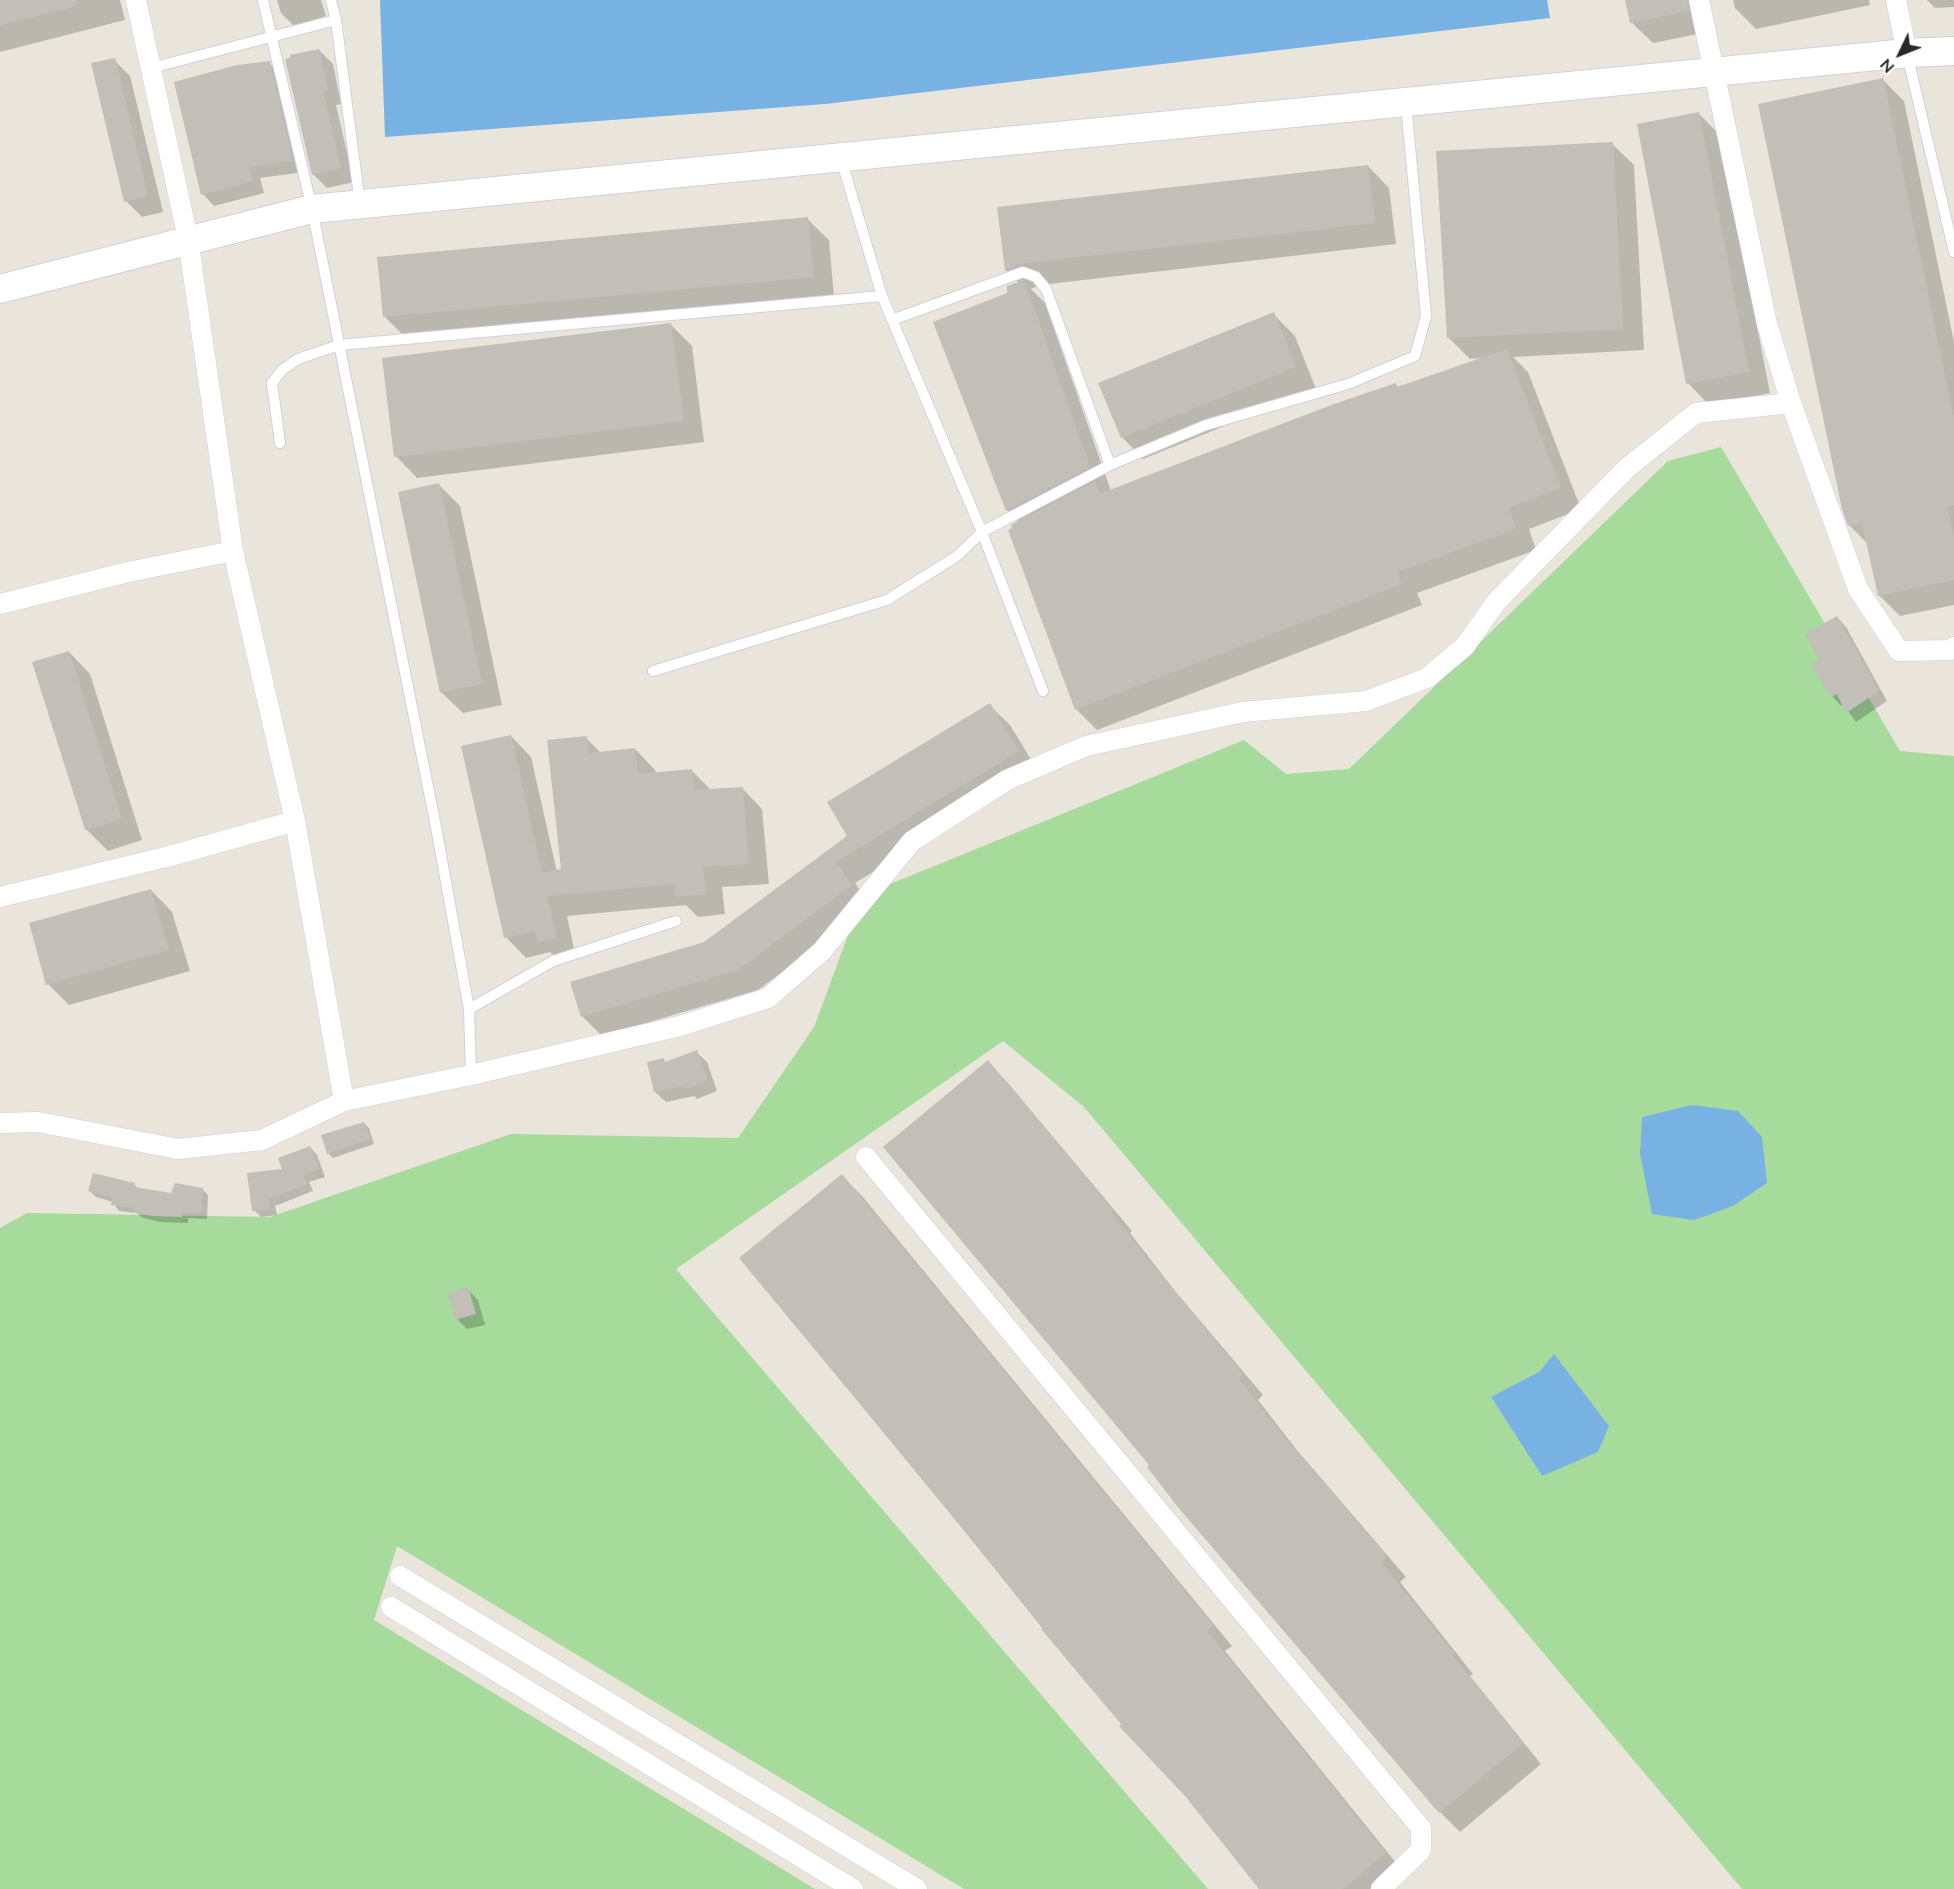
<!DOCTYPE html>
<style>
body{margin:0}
#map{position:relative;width:1954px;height:1889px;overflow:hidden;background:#e9e5db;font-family:Mulish,sans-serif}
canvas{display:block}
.north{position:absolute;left:1870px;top:24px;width:60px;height:60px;-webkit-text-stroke:4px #fff;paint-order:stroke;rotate:227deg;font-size:16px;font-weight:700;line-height:24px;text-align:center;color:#282828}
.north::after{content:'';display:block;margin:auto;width:21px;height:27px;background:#282828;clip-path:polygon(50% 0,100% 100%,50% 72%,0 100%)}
</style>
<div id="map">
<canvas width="1954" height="1889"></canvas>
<div class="north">N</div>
</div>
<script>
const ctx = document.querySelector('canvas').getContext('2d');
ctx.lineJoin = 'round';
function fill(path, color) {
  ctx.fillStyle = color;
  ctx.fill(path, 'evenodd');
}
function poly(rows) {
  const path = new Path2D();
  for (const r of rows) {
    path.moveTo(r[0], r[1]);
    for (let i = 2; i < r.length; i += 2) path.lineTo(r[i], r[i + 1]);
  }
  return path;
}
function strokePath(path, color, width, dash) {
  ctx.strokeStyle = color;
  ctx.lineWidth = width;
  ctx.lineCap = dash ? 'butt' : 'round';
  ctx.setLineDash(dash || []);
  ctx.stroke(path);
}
const green = poly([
 [1721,447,1900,751,1954,756,1954,1889,1742,1889,1084,1107,1003,1041,676,1269,1208,1889,964,1889,397,1546,374,1620,815,1889,0,1889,0,1228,27,1213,270,1217,511,1134,738,1138,814,1027,863,895,1244,740,1286,774,1349,769,1668,461],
 [1540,1371,1542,1476,1491,1397]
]);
const water = poly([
 [380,0,1547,0,1550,18,825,104,385,137],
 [1692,1105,1738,1111,1762,1137,1767,1183,1733,1206,1694,1220,1652,1214,1640,1154,1642,1117],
 [1554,1354,1609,1426,1598,1452,1542,1476,1491,1397,1540,1371]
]);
const shadow = poly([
 [0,0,120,0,125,20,0,52],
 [277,0,321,0,326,16,294,26,281,13],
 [1626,0,1690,0,1698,34,1653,43,1631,22],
 [1733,0,1869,0,1870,5,1756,29,1735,8],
 [1927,0,1954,0,1954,7,1935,8],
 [319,50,333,64,341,104,336,105,354,182,327,188,313,174],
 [114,60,130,76,163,212,142,217,126,201],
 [269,63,281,74,304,172,260,178,264,193,214,206,203,194],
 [1883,80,1904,101,1954,342,1954,605,1900,616,1879,595,1868,544,1849,525],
 [1699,114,1720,135,1770,393,1709,405,1688,383],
 [1612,144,1634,165,1644,350,1513,357,1528,372,1581,509,1529,529,1536,550,1417,593,1422,605,1097,730,1076,709,1019,523,1007,510,1009,294,1019,283,1006,270,999,208,1368,166,1389,188,1396,244,1040,285,1031,289,1045,303,1111,491,1396,385,1399,388,1484,358,1470,359,1448,337],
 [807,219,829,240,834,298,406,338,384,316],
 [1273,314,1295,336,1316,389,1143,459,1122,437],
 [670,324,692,346,704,442,417,478,396,456],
 [439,485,460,506,502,705,463,713,441,692],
 [1837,617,1846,627,1887,701,1856,722,1843,704,1841,706,1832,696,1821,660],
 [69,652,90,674,142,840,108,851,86,829],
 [989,705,1010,725,1038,771,855,883,871,906,758,990,602,1036,582,1016,705,944,849,836],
 [511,736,531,757,557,872,563,871,586,738,601,753,635,749,655,770,656,774,691,770,712,791,742,788,762,809,769,884,722,887,725,914,698,917,686,905,567,916,576,958,560,962,550,952,526,958,506,937],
 [151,890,172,912,190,971,69,1005,48,984],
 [696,1052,707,1062,717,1091,697,1099,694,1096,666,1102,655,1092,663,1060,666,1063],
 [988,1063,1007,1082,1132,1231,1130,1233,1175,1291,1263,1395,1258,1400,1296,1449,1406,1577,1400,1582,1473,1674,1470,1676,1541,1764,1460,1832,1440,1812,1151,1466],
 [364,1123,369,1128,374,1144,333,1158,328,1153],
 [310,1147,317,1155,325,1177,309,1182,313,1191,275,1206,277,1215,261,1217,254,1210,284,1170],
 [842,1176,862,1196,1232,1646,1225,1651,1405,1874,1387,1889,1260,1889,1186,1795,1123,1725,741,1258],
 [134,1184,139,1190,173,1195,202,1189,208,1195,207,1219,188,1218,188,1223,159,1222,141,1217,137,1213,119,1211,113,1202,96,1197,90,1191],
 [467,1289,478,1300,485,1325,467,1329,457,1319]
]);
const building = poly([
 [0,0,75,0,76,6,0,25],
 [1625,0,1687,0,1689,11,1630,23],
 [319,49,328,90,323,91,341,168,312,175,285,59,290,58,290,55],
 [115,58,148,196,124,202,91,63],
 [270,61,293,161,249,167,253,181,201,195,174,82,237,65],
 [1883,78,1954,419,1954,505,1947,506,1954,537,1954,580,1878,596,1862,523,1848,526,1842,509,1758,104],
 [1699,112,1749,372,1686,384,1637,124],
 [1613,142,1623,329,1447,338,1436,151],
 [1368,165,1375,223,1018,264,1005,271,997,207],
 [808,217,814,277,383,317,377,257],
 [1024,280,1090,467,1006,511,933,322,1007,293,1007,286],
 [1274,312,1296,367,1121,438,1098,383],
 [671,323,684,421,394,457,382,358],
 [1507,349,1561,488,1509,508,1516,529,1397,572,1402,584,1075,710,1008,530,1012,528,1011,525,1095,481,1099,494,1334,404,1396,383,1397,387],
 [439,483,482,684,440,693,398,492],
 [1837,616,1879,691,1846,713,1837,694,1831,697,1811,664,1819,660,1805,634],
 [69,651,122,819,85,830,32,662],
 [990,703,1019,751,836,862,852,885,738,970,581,1017,570,982,704,942,847,836,827,802],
 [511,735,542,873,561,869,547,740,587,736,589,753,635,748,638,774,692,769,694,790,743,787,749,864,703,867,706,894,676,897,674,884,547,896,557,938,538,942,535,931,504,938,461,746],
 [151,889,169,950,46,985,29,923],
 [697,1050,708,1081,685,1089,684,1086,654,1092,647,1062,664,1058,665,1062],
 [988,1060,1113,1210,1111,1212,1156,1269,1244,1375,1239,1379,1276,1427,1387,1556,1381,1562,1454,1653,1452,1655,1523,1743,1439,1813,1177,1506,1147,1467,1149,1465,1099,1405,883,1147],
 [364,1122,370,1139,327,1154,321,1135],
 [310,1146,319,1169,303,1175,307,1184,269,1199,270,1209,252,1211,247,1173,282,1169,278,1158],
 [93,1173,135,1183,134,1187,171,1193,175,1183,203,1188,201,1213,183,1213,182,1217,152,1216,134,1211,134,1208,111,1205,112,1198,88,1191],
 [842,1174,1213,1625,1207,1631,1386,1853,1343,1889,1259,1889,1185,1796,1119,1726,1121,1724,1041,1629,1042,1628,955,1519,739,1258],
 [468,1287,476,1314,455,1320,448,1293]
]);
const lane = poly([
 [263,0,312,209,436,827,469,1009,471,1075],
 [331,0,336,20,360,204],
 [1907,54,1954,252],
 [151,68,336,20],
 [841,159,882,296,982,532,1043,691],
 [892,320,1023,272,1036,277,1046,289,1110,465],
 [280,443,272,383,282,370,298,359,339,345,882,296],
 [653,671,887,600,957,556,982,532,1110,465,1206,425,1348,384,1415,356,1426,316,1406,104],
 [469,1009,553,961,676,921]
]);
const street = poly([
 [1699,0,1767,324,1791,403,1858,589,1899,651,1951,650,1954,647],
 [1896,0,1907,53],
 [0,604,128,572,233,551],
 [0,897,170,856,295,821],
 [344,1101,471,1075,680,1026,768,998,822,951,912,841,1007,780,1086,746,1243,712,1366,701,1427,678,1465,646,1497,601,1627,468,1696,413,1791,403],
 [0,1123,38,1122,178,1149,262,1140,344,1101,295,821,233,551,188,239,136,0],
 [866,1157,1421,1828,1421,1850,1381,1889],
 [400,1576,917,1889],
 [391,1607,853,1889]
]);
const secondary = poly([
 [0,289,312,209,1907,53,1954,51]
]);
fill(green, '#a6db9c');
fill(water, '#77b2e2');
fill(shadow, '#0003');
fill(building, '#c1bfb7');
strokePath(lane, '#d0d0df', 12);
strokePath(street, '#d0d0df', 21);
strokePath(secondary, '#d0d0df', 30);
strokePath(lane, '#fff', 10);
strokePath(street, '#fff', 20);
strokePath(secondary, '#fff', 28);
</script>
